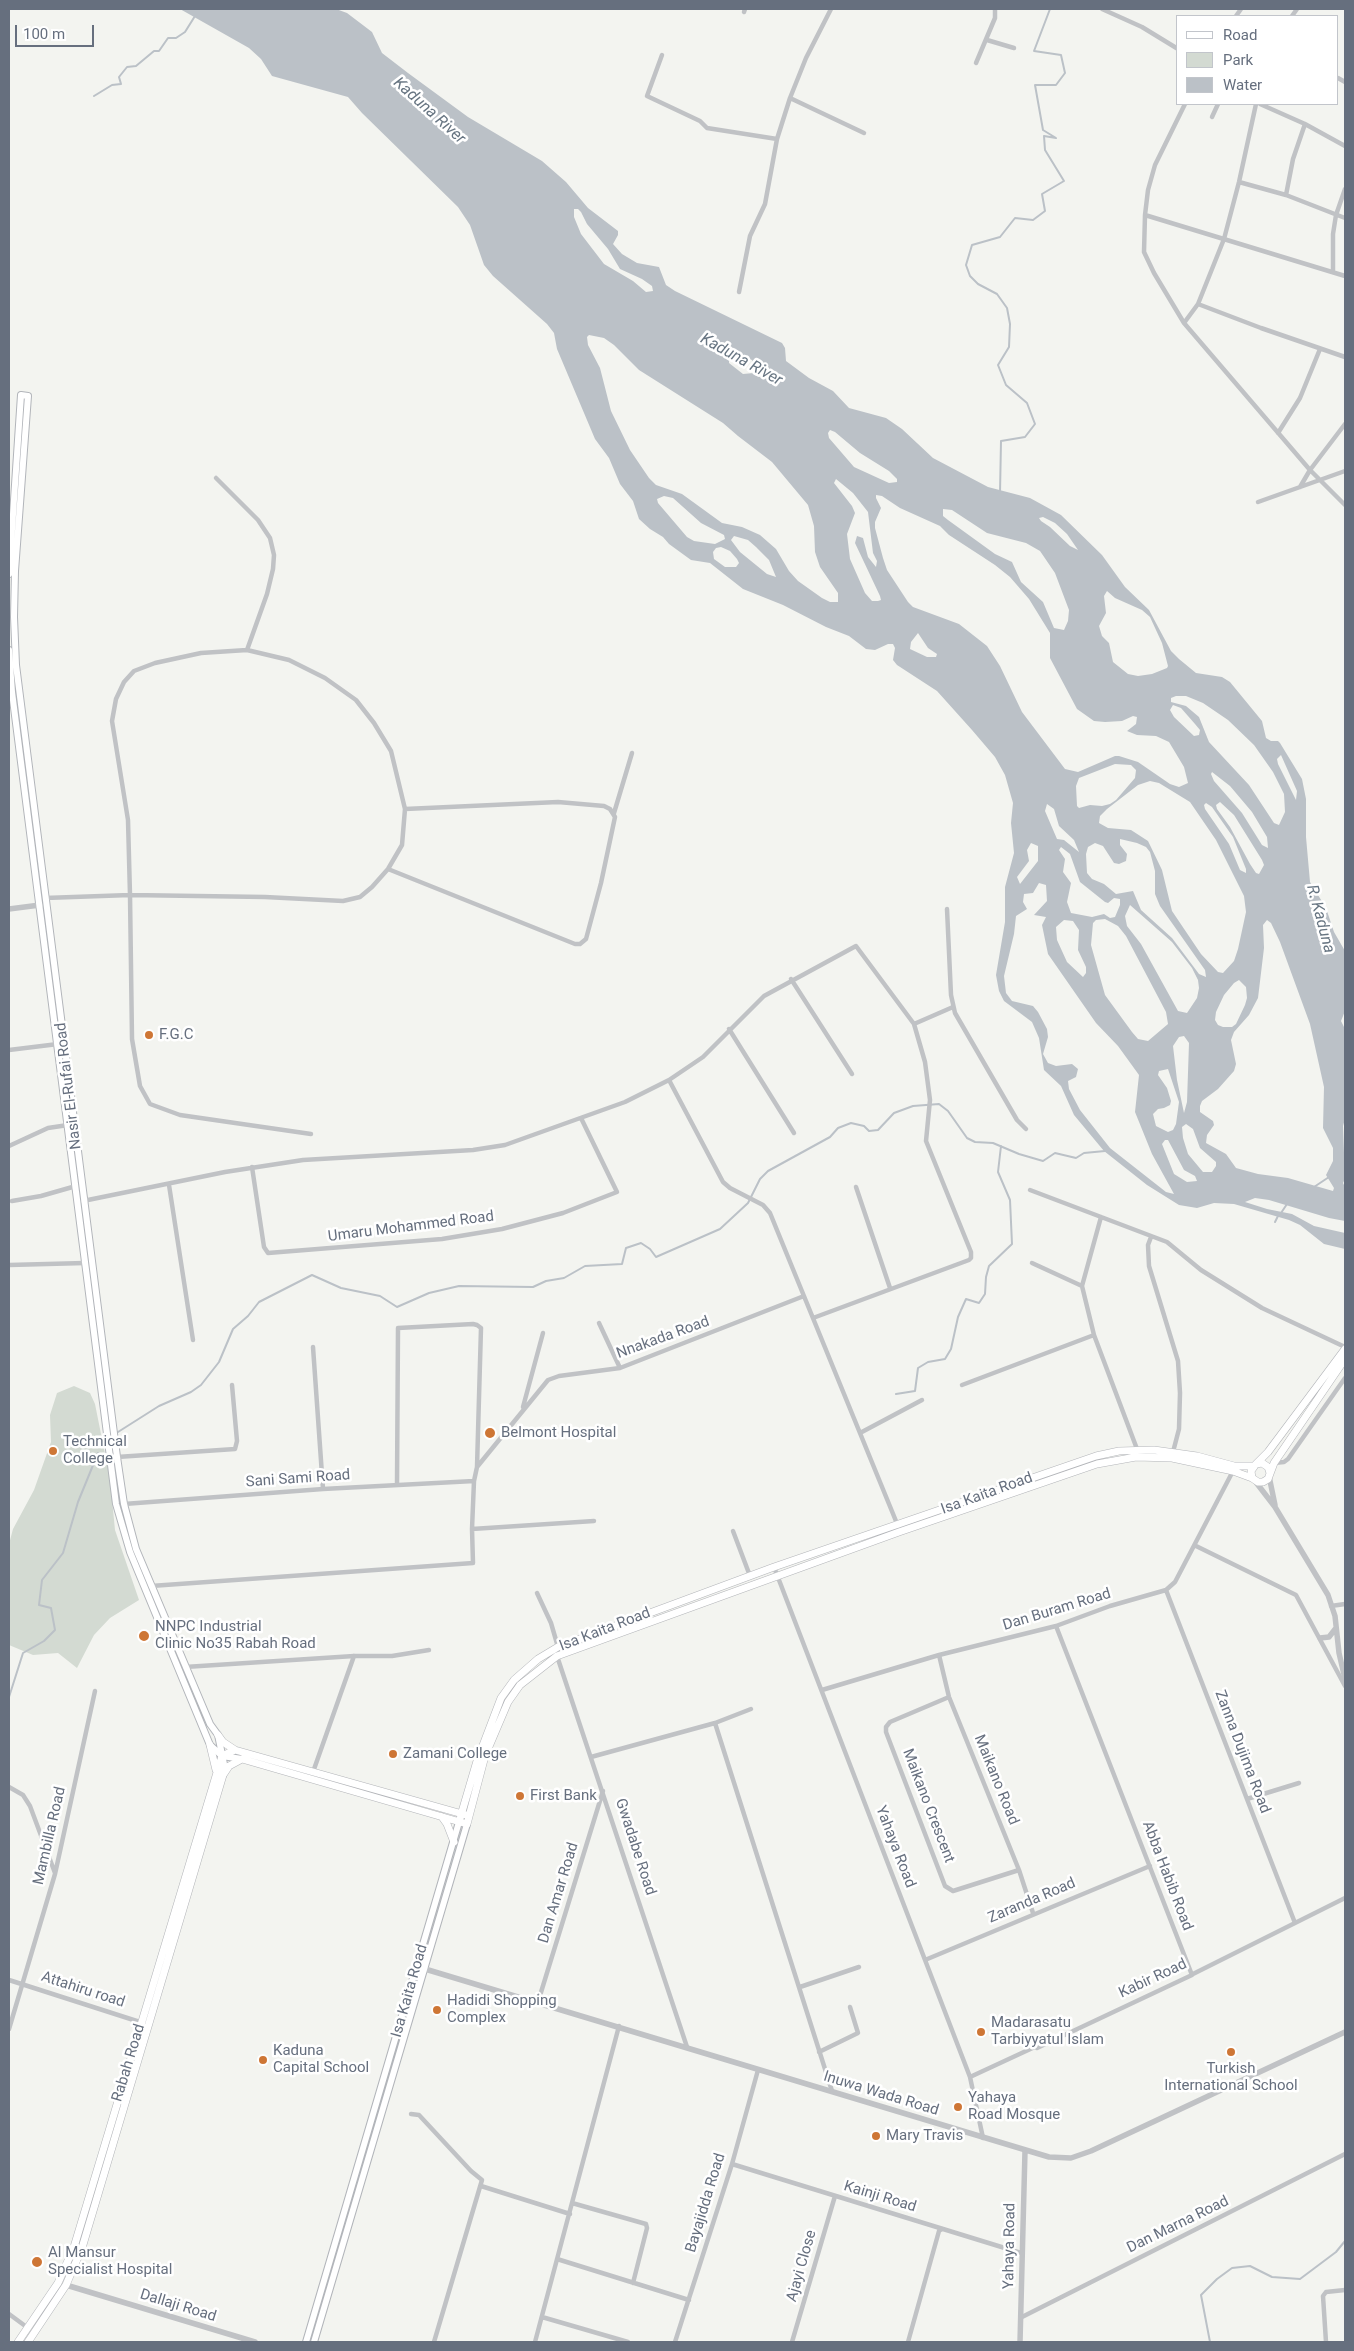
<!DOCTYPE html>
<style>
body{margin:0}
#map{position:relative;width:1354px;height:2351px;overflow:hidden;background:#f3f4f0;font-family:Roboto,sans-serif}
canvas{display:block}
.frame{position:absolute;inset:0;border:10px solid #666f7e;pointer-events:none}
.legend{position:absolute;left:1176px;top:15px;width:162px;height:90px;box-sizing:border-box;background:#fff;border:1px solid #c2c5cb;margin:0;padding:6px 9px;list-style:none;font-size:15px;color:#666f7e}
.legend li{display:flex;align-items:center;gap:10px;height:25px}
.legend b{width:25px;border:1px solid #c2c5cb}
.scale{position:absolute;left:15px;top:25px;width:79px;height:22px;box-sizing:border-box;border:2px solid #666f7e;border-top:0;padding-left:6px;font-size:15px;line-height:18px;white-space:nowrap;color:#666f7e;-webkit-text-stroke:4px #fff;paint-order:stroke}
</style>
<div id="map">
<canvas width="1354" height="2351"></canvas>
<div class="frame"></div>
<ul class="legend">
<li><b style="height:6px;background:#fff"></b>Road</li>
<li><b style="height:14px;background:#d3dad2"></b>Park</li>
<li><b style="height:14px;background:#bbc1c7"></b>Water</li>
</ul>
<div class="scale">100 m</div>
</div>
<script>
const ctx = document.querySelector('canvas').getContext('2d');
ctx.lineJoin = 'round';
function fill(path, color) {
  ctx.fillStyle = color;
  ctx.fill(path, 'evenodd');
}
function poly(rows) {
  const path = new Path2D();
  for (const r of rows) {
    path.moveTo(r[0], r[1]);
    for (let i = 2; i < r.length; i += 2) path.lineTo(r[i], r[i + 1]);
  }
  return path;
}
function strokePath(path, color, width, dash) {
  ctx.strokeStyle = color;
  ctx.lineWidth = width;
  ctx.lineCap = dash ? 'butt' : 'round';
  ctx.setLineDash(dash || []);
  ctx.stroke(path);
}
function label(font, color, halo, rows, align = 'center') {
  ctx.font = font + ' Roboto,sans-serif';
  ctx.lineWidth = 5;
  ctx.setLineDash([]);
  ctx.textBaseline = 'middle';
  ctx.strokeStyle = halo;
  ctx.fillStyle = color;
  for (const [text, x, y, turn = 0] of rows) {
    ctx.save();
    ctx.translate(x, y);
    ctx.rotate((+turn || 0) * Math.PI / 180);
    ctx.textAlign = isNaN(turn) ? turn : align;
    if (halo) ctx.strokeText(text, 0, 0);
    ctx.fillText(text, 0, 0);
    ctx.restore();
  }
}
const green = poly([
 [74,1386,90,1393,95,1404,110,1479,115,1530,139,1600,110,1618,94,1635,77,1668,58,1653,33,1655,9,1645,9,1544,13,1529,34,1490,51,1442,50,1415,57,1393]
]);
const water = poly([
 [180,9,336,9,347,13,372,32,382,53,408,73,468,117,542,161,566,182,588,208,618,231,618,235,613,244,622,254,637,263,659,267,666,285,675,291,782,343,785,348,786,361,809,378,833,391,849,408,886,418,902,429,933,458,988,487,1030,498,1061,515,1102,555,1125,587,1149,610,1171,651,1179,659,1196,673,1222,677,1230,682,1262,721,1266,738,1271,741,1278,741,1280,743,1302,779,1306,799,1306,837,1310,882,1326,908,1334,932,1345,951,1345,1011,1341,1021,1345,1029,1345,1119,1343,1126,1345,1179,1343,1183,1345,1187,1345,1221,1329,1218,1269,1200,1255,1198,1245,1202,1267,1209,1292,1214,1314,1226,1345,1233,1345,1249,1324,1244,1300,1225,1289,1220,1234,1204,1214,1203,1197,1208,1179,1205,1147,1185,1104,1151,1074,1115,1061,1086,1044,1070,1039,1038,1032,1022,1004,1001,999,991,996,975,1005,922,1005,887,1014,853,1011,823,1013,803,1005,775,995,757,972,730,937,691,897,665,893,660,895,648,893,644,888,644,875,650,866,649,849,636,826,627,783,605,743,589,710,563,691,560,669,544,663,537,650,529,639,519,633,501,620,484,609,458,595,439,557,349,554,333,547,324,493,276,484,265,470,225,458,207,362,113,348,97,272,76,261,59,249,48],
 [574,209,578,209,581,212,587,224,608,249,620,269,642,279,652,286,653,291,646,292,633,281,604,264,581,234,574,217],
 [589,335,604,338,614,345,639,370,723,423,738,436,772,462,808,505,814,526,815,552,820,567,838,593,838,602,830,602,822,598,798,581,789,571,776,549,760,535,742,527,722,523,682,494,656,485,649,478,630,450,611,411,600,368,588,345,587,337],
 [739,358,747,358,752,360,755,369,754,373,743,374,729,363,729,361],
 [830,430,835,432,860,453,889,471,897,479,897,482,889,483,854,467,829,438,828,433],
 [836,479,853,493,868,512,873,553,877,561,876,567,868,557,863,538,857,536,855,543,880,596,881,600,878,601,872,601,865,593,850,559,847,534,855,513,852,506,834,483],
 [876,495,882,496,900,508,940,526,949,535,995,565,1010,577,1029,599,1050,633,1050,658,1077,709,1094,721,1105,722,1122,721,1133,716,1137,717,1136,724,1127,731,1137,735,1156,736,1169,742,1184,767,1188,783,1179,787,1170,784,1138,762,1119,756,1115,756,1078,772,1065,769,1022,712,1000,666,987,646,959,624,913,607,908,602,887,570,883,558,875,528,875,522,881,508,876,498],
 [664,496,673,498,701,523,724,535,725,539,715,544,694,541,687,537,658,503,657,499],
 [943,509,952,510,987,533,1026,543,1040,551,1055,573,1069,610,1068,621,1064,630,1054,628,1043,602,1021,582,1012,562,995,554,948,520,943,516],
 [1043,517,1055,523,1067,534,1078,550,1070,546,1050,527,1041,521,1039,518],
 [734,536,748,540,756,547,769,560,776,577,767,574,740,552,731,540],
 [721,547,730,551,737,559,739,563,736,567,725,567,714,559,713,552,716,548],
 [1107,591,1115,598,1142,610,1150,617,1162,643,1168,666,1167,668,1152,674,1138,676,1128,674,1113,662,1109,643,1102,636,1099,626,1106,613,1104,596],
 [918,633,928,648,937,654,936,657,927,657,910,649,911,642],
 [1176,696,1186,696,1203,703,1228,720,1254,745,1273,772,1284,794,1285,812,1279,825,1274,823,1249,785,1209,742,1199,717,1186,706,1171,702,1171,698],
 [1173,705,1181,708,1195,724,1200,730,1199,735,1194,736,1174,717,1170,710],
 [1281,755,1297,791,1296,800,1278,764,1277,759],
 [1115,764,1131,765,1136,770,1135,778,1116,800,1110,804,1102,806,1090,805,1079,808,1077,806,1076,786,1079,778],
 [1212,772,1230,786,1252,812,1267,837,1268,848,1262,845,1242,813,1214,781,1211,774],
 [1150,781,1159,783,1190,802,1216,840,1244,896,1246,912,1238,949,1234,961,1223,973,1218,972,1201,954,1172,911,1162,870,1148,841,1131,830,1108,828,1099,823,1100,816,1107,809,1138,785],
 [1220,802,1234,815,1262,860,1264,865,1259,874,1256,873,1250,864,1230,827,1217,809,1216,805],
 [1206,803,1212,807,1233,837,1246,869,1246,873,1240,870,1229,844,1205,809,1204,805],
 [1047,804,1054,809,1059,826,1074,840,1079,852,1064,840,1057,839,1045,811],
 [1120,839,1137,843,1146,847,1150,852,1155,871,1155,894,1160,906,1205,970,1206,977,1199,974,1172,938,1141,910,1133,891,1116,894,1104,884,1092,879,1087,873,1086,854,1088,847,1095,843,1103,846,1114,863,1119,864,1126,861,1127,854,1120,845],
 [1031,843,1038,846,1038,861,1020,884,1017,877,1029,861,1027,850],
 [1061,847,1070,854,1080,882,1105,902,1108,903,1114,898,1120,899,1120,905,1115,917,1110,918,1104,914,1092,917,1071,913,1067,902,1071,883,1063,872,1065,859,1059,850],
 [1039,883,1046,885,1047,901,1034,915,1046,917,1042,925,1048,954,1096,1023,1118,1046,1139,1075,1135,1112,1152,1154,1174,1194,1166,1192,1110,1148,1080,1110,1069,1089,1068,1081,1076,1077,1078,1069,1072,1064,1056,1066,1048,1063,1043,1054,1048,1037,1047,1029,1038,1012,1033,1006,1012,1001,1006,993,1004,976,1014,934,1016,916,1027,909,1023,902,1024,894,1033,893],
 [1130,905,1172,942,1192,968,1198,980,1199,988,1197,998,1187,1013,1178,1011,1141,944,1127,926,1125,916],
 [1105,919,1118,926,1126,936,1166,1012,1168,1024,1148,1041,1138,1039,1132,1032,1105,995,1091,945,1093,923,1096,920],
 [1064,920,1073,921,1079,930,1078,950,1086,967,1086,973,1083,977,1067,962,1057,940,1056,927],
 [1267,920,1271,923,1280,942,1310,1024,1324,1087,1323,1128,1333,1148,1333,1161,1326,1175,1334,1188,1333,1191,1288,1178,1258,1174,1236,1168,1226,1154,1206,1143,1207,1135,1214,1125,1213,1121,1200,1112,1200,1106,1202,1101,1218,1089,1234,1071,1236,1064,1231,1040,1234,1032,1249,1015,1258,998,1264,948,1263,925],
 [1239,980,1246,987,1247,998,1245,1005,1236,1024,1232,1027,1223,1027,1218,1025,1215,1020,1216,1012,1224,995,1234,983],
 [1184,1036,1189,1043,1187,1102,1184,1113,1177,1080,1173,1046,1179,1037],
 [1168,1069,1179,1102,1176,1124,1173,1130,1168,1132,1156,1126,1153,1114,1158,1109,1164,1108,1170,1105,1171,1101,1167,1088,1158,1075,1159,1071],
 [1186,1124,1193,1129,1200,1148,1216,1162,1216,1166,1212,1172,1203,1172,1188,1154,1183,1138,1182,1127],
 [1165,1140,1168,1140,1184,1170,1195,1176,1197,1181,1187,1182,1174,1174,1162,1144]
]);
const stream = poly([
 [99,93,94,96,112,85,121,84,119,77,127,67,136,66,154,51,159,51,168,38,176,38,185,32,195,16],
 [1000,493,1001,441,1025,437,1035,424,1027,403,1006,385,998,365,1009,347,1010,324,1007,308,997,294,978,284,970,276,966,265,972,245,1000,237,1015,218,1033,220,1045,211,1042,194,1064,181,1045,150,1044,136,1056,138,1043,130,1035,85,1056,85,1065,73,1061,55,1034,51,1050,9],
 [1314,1187,1329,1177],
 [1281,1213,1287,1204],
 [1275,1222,1278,1216],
 [896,1394,915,1391,918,1368,928,1362,945,1359,951,1349,958,1317,966,1299,979,1303,985,1294,986,1277,989,1266,1012,1244,1010,1200,998,1172,1001,1146],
 [118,1432,159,1406,191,1392,201,1385,219,1362,233,1329,248,1316,259,1302,312,1275,341,1288,380,1296,397,1307,429,1293,459,1286,533,1287,546,1281,564,1278,585,1266,622,1264,626,1248,641,1243,650,1249,656,1257,720,1229,748,1203,760,1179,768,1171,830,1137,838,1128,851,1123,864,1126,869,1131,878,1130,894,1113,913,1106,939,1104,948,1111,967,1138,975,1142,993,1143,1019,1154,1043,1161,1055,1153,1076,1158,1084,1153,1105,1151],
 [9,1697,23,1653,44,1641,55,1630,51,1608,39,1605,42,1580,63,1553,78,1502,98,1453],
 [1210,2342,1201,2295,1217,2279,1232,2268,1250,2266,1272,2277,1300,2279,1336,2252,1345,2241]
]);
const minor = poly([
 [1102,9,1142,27,1178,49],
 [744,12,745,9],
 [1236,16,1241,9],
 [1292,16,1297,9],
 [987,40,1014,48],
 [662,55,647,96,700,121,707,128,777,139],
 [976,63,995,18,995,9],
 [1338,78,1345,82],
 [790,98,864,133],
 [1185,104,1155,165,1148,190,1145,215,1144,252,1154,273,1184,323,1310,470,1345,505],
 [1260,104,1305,124,1345,146],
 [1212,117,1218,104],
 [1239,182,1286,195,1345,218],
 [1286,195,1293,159,1305,124],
 [1145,215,1345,276],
 [1333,272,1333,234,1336,215,1345,189],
 [739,292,750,236,765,204,777,139,790,98,806,58,831,9],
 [1198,304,1261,328,1345,357],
 [1184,323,1198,304,1224,239,1239,182,1256,104],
 [1278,433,1300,398,1320,349],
 [216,478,258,520,270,538,274,555,273,569,267,594,247,650],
 [1300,487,1310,470,1345,424],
 [1258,502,1345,471],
 [614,813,632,753],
 [388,869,575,944,580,944,586,939,601,883,615,817,610,809,604,806,558,802,405,809],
 [45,898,130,895,265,897,343,901,360,897,372,887,388,869,402,845,405,809,391,751,374,723,356,700,325,678,289,660,247,650,201,653,155,663,134,671,124,682,116,699,112,721,128,820,130,895,132,1039,140,1086,150,1104,180,1115,311,1134],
 [947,909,951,995,955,1013,1017,1120,1026,1129],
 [791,979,852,1074],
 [914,1024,953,1007],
 [729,1029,794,1133],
 [9,1050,58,1044],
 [669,1080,723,1182,730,1188,763,1205,770,1213,898,1526],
 [9,1146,48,1128,68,1125],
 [252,1167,264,1247,268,1253,442,1239,502,1229,563,1213,617,1192,581,1118],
 [169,1185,193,1340],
 [856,1187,890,1288],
 [1030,1190,1167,1242,1201,1270,1262,1308,1345,1347],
 [12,1201,41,1196,76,1186],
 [83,1201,225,1172,303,1160,473,1150,505,1145,625,1102,669,1080,703,1057,764,996,856,946,914,1024,925,1062,930,1100,926,1141,971,1252,971,1258,969,1260,813,1318],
 [1101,1217,1082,1286,1094,1335,1137,1449],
 [1151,1237,1148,1245,1149,1266,1178,1361,1180,1393,1179,1429,1173,1452],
 [1032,1263,1082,1286],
 [9,1265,85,1263],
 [599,1323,620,1368],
 [313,1347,323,1489],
 [962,1385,1094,1335],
 [523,1407,543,1333],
 [860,1433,922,1400],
 [117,1457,235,1449,237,1441,232,1385],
 [1274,1463,1284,1462,1288,1459,1345,1378],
 [477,1467,548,1380,559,1376,620,1368,804,1296],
 [124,1504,323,1489,474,1481],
 [472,1529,594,1521],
 [733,1531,750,1576],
 [1196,1546,1296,1595,1345,1686],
 [774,1567,970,2077,983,2138],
 [151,1586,473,1563,472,1529,474,1481,477,1467,481,1328,477,1325,473,1324,398,1328,397,1485],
 [1166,1590,1295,1923],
 [537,1593,551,1623,558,1647],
 [1331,1606,1345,1604],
 [939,1655,949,1697,1019,1870,1033,1913],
 [557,1656,687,2047],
 [185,1667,354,1656,392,1656,429,1650],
 [822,1690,939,1655,1056,1626,1110,1606,1166,1590,1175,1582,1233,1471],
 [949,1697,890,1722,886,1727,886,1732,945,1886,953,1891,1019,1870],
 [715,1723,832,2091],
 [591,1757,715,1723,751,1709],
 [313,1772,354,1656],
 [9,1787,23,1795,30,1806,55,1873],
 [1247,1799,1299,1783],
 [925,1960,1150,1866],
 [1191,1975,1345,1898],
 [9,1980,143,2023],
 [800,1987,859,1967],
 [538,2002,603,1791],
 [9,2029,55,1874,95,1691],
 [1037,2048,1192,1975,1056,1626],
 [819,2052,858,2033,850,2007],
 [970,2077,1039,2045],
 [411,2114,419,2115,471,2171,482,2180,434,2342],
 [732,2164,1021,2253],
 [481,2186,570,2214],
 [572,2203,646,2224,647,2228,633,2283],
 [557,2259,689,2300],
 [9,2314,28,2328],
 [542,2317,628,2342],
 [1022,2317,1345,2154],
 [535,2342,619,2026],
 [675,2342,732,2164,758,2070],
 [792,2342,835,2196],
 [908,2342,939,2231,942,2229],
 [1326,2342,1323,2296,1326,2292,1345,2290]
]);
const tertiary = poly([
 [9,909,40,905],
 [1269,1476,1275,1505],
 [1255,1481,1275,1507,1328,1595,1335,1616,1339,1653,1345,1679],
 [1320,1638,1329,1637,1336,1628],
 [425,1969,1049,2157,1071,2158,1091,2151,1345,2032],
 [66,2285,255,2342],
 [1020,2342,1025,2151]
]);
const secondary = poly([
 [9,574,21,395,28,396,15,571,14,617,16,665,117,1457,124,1504,136,1549,210,1724,218,1735,224,1764,223,1775],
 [9,650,12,692,116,1504,130,1552,210,1745,222,1756,242,1759],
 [306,2342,459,1822],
 [314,2342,467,1824]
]);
const primary = poly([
 [1256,1464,1268,1452,1345,1349],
 [1270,1473,1268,1467,1262,1463,1256,1464,1251,1471,1252,1478,1258,1482,1263,1482,1268,1479,1274,1463,1345,1359],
 [218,1735,223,1742,235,1750],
 [210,1745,216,1770],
 [442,1817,447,1824,454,1842],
 [459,1822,477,1761,501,1698,514,1680,538,1659,558,1647,774,1567,1096,1456,1119,1451,1154,1450,1197,1456,1234,1466,1253,1466],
 [18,2342,58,2283,74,2247,222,1756,235,1750,466,1815],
 [28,2342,66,2285,82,2248,223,1775,229,1766,242,1759,467,1824,485,1756,508,1702,520,1685,557,1656,899,1532,1097,1464,1136,1457,1172,1458,1233,1471,1252,1478]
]);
const markers = [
 [149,1035,5,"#ce7635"],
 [490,1433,6,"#ce7635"],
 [53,1451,5,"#ce7635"],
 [144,1636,6,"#ce7635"],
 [393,1754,5,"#ce7635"],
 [520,1796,5,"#ce7635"],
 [437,2010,5,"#ce7635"],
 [981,2032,5,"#ce7635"],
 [1231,2052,5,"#ce7635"],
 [263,2060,5,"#ce7635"],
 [958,2107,5,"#ce7635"],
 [876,2136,5,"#ce7635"],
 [37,2262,6,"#ce7635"]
];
const poiNames = [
 ["F.G.C",159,1035],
 ["Belmont Hospital",501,1433],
 ["Technical",63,1442],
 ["College",63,1459],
 ["NNPC Industrial",155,1627],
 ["Clinic No35 Rabah Road",155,1644],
 ["Zamani College",403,1754],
 ["First Bank",530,1796],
 ["Hadidi Shopping",447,2001],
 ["Complex",447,2018],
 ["Madarasatu",991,2023],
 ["Tarbiyyatul Islam",991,2040],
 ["Kaduna",273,2051],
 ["Capital School",273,2068],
 ["Turkish",1231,2069,"center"],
 ["International School",1231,2086,"center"],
 ["Yahaya",968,2098],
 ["Road Mosque",968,2115],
 ["Mary Travis",886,2136],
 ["Al Mansur",48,2253],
 ["Specialist Hospital",48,2270]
];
const streetNames = [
 ["Nasir El-Rufai Road",69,1086,-97],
 ["Umaru Mohammed Road",411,1227,-7],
 ["Nnakada Road",663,1338,-20],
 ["Sani Sami Road",298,1479,-4],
 ["Isa Kaita Road",987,1494,-20],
 ["Dan Buram Road",1057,1610,-17],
 ["Isa Kaita Road",605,1630,-21],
 ["Zanna Dujima Road",1242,1752,69],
 ["Maikano Road",996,1780,68],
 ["Maikano Crescent",928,1806,69],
 ["Mambilla Road",50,1836,-77],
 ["Gwadabe Road",635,1847,72],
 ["Yahaya Road",895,1847,69],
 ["Abba Habib Road",1167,1876,69],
 ["Dan Amar Road",559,1893,-73],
 ["Zaranda Road",1032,1901,-23],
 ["Kabir Road",1153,1979,-25],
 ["Attahiru road",83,1990,18],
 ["Isa Kaita Road",410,1991,-74],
 ["Rabah Road",129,2063,-73],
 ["Inuwa Wada Road",881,2094,17],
 ["Kainji Road",880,2197,17],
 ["Bayajidda Road",706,2203,-73],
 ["Dan Marna Road",1178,2225,-26],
 ["Yahaya Road",1010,2246,-89],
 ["Ajayi Close",802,2266,-74],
 ["Dallaji Road",178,2306,17]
];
const waterNames = [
 ["Kaduna River",429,111,42],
 ["Kaduna River",741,360,29],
 ["R. Kaduna",1320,919,75]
];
fill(green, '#d3dad2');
fill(water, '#bbc1c7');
strokePath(stream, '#bbc1c7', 2);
strokePath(secondary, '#b2b5ba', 8);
strokePath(primary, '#b3b5b9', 8);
strokePath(minor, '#c0c2c5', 4.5);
strokePath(tertiary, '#c0c2c5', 5.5);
strokePath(secondary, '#fff', 6);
strokePath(primary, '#fff', 7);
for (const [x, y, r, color] of markers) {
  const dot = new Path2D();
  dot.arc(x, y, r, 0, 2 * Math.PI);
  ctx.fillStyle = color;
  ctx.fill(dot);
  strokePath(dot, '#fff', 2);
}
label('15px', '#666f7e', '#fff', poiNames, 'left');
label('15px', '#666f7e', '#fff', streetNames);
label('italic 16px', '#677582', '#fff', waterNames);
</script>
